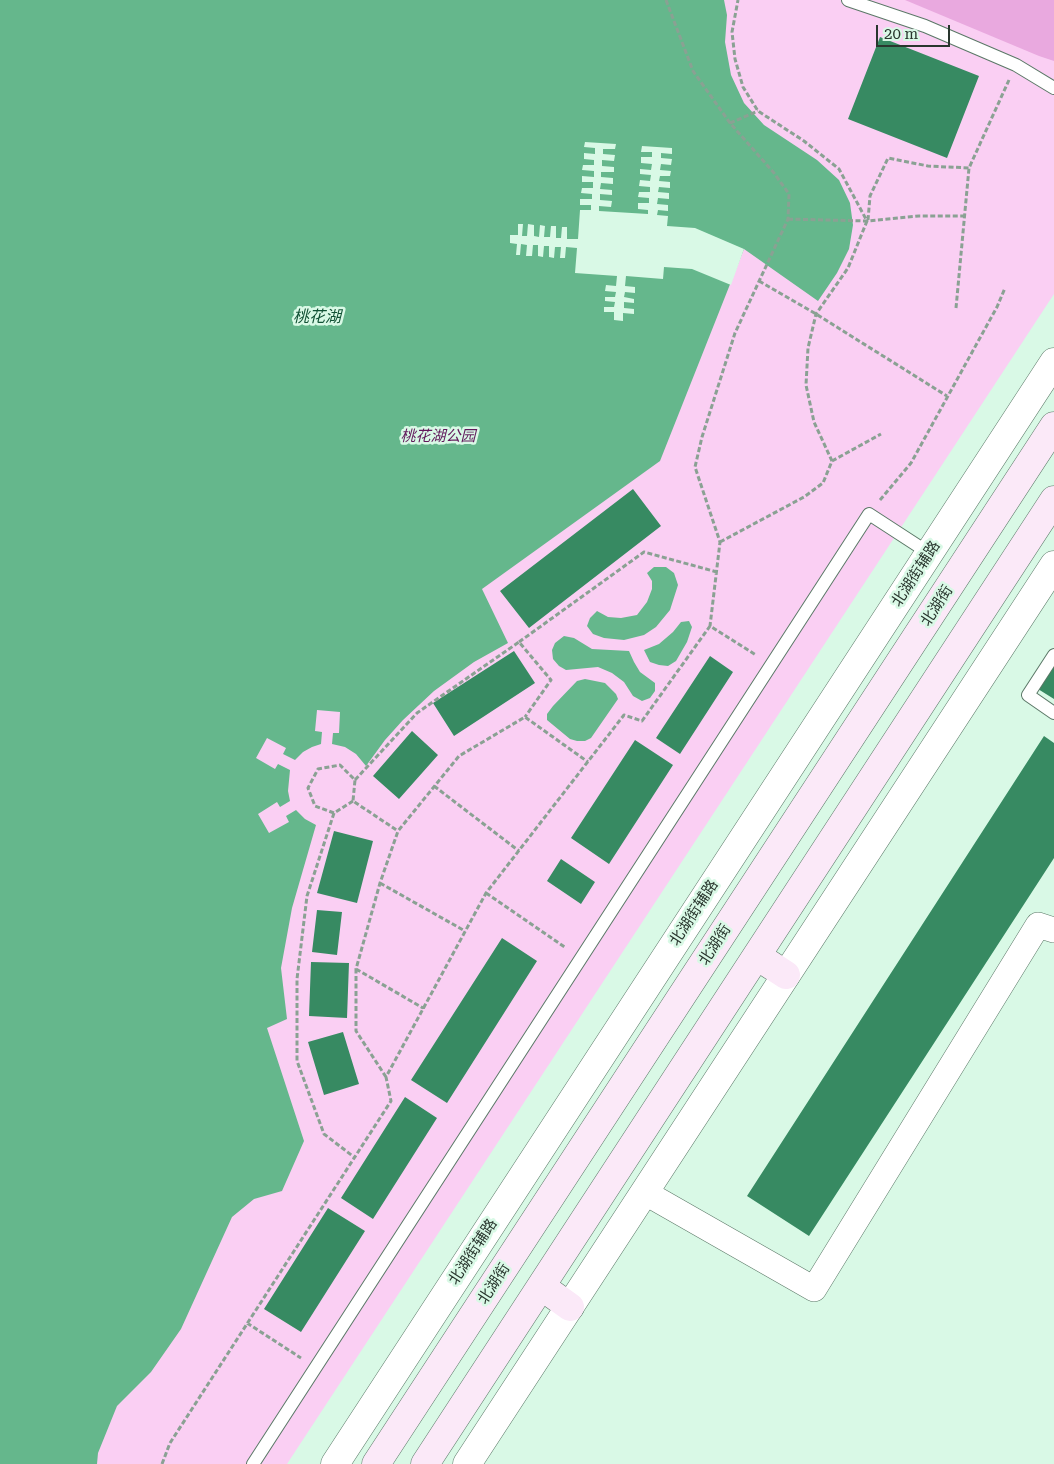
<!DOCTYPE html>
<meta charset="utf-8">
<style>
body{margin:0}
#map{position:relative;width:1054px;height:1464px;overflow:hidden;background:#d9f9e6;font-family:"Roboto Serif",serif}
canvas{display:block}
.scale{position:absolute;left:876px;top:25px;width:74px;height:22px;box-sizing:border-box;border:2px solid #29362e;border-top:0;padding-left:6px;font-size:15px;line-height:18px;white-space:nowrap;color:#29362e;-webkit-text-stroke:4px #d9f9e6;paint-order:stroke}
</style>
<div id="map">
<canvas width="1054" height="1464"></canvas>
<div class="scale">20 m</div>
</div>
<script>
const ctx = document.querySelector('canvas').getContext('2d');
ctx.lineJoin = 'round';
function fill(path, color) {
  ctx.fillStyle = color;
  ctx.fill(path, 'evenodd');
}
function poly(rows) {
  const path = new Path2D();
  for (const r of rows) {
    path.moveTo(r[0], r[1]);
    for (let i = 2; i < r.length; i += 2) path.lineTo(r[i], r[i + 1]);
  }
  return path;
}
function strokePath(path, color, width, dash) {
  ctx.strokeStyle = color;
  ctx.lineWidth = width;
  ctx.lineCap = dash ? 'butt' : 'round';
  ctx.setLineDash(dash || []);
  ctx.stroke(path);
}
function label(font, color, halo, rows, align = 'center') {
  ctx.font = font + ' "Roboto Serif","Noto Sans SC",serif';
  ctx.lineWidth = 5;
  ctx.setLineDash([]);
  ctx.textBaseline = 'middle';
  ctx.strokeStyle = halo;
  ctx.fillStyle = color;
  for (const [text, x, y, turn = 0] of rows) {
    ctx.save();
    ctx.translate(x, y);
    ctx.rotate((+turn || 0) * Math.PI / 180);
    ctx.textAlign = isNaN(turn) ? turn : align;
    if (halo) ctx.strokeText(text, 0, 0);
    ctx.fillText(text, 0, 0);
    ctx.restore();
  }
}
const green = poly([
 [0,0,1054,0,1054,294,287,1464,0,1464]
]);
const forest = poly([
 [905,0,1054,0,1054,61,1039,56]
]);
const water = poly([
 [0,0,724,0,727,15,725,42,731,75,744,103,764,125,817,160,839,180,850,203,853,225,849,249,837,273,818,301,744,249,660,461,482,589,508,643,474,662,434,691,403,720,385,740,366,766,356,754,345,747,332,744,333,733,339,733,340,712,317,710,315,731,322,732,321,744,312,747,303,752,295,760,283,754,286,748,267,738,256,758,275,769,278,764,290,770,288,791,290,801,280,807,277,802,258,814,269,833,289,822,286,816,296,810,305,819,316,825,292,908,281,968,287,1019,267,1028,304,1141,282,1191,254,1199,232,1217,181,1329,151,1372,117,1406,98,1453,97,1464,0,1464],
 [654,567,666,567,674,573,678,585,670,610,656,627,644,635,624,640,604,638,593,634,587,626,590,618,597,611,608,617,621,618,637,615,647,602,652,589,652,581,647,573],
 [689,621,692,627,687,642,676,661,668,666,659,665,650,662,644,650,659,644,673,632,681,622],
 [564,636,574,638,592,649,629,651,634,662,640,672,655,683,655,691,650,698,642,701,633,696,624,682,612,673,598,667,566,670,559,666,553,659,552,650,555,643],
 [585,679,605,683,616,694,618,699,591,738,585,741,577,741,570,739,547,720,547,714,553,706,577,681]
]);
const pier = poly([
 [585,142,616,144,615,149,603,149,603,154,615,155,614,161,602,160,602,166,614,167,614,172,601,172,601,177,613,178,613,184,601,183,600,189,612,190,612,195,600,194,600,200,612,201,611,207,599,206,599,211,648,214,648,210,638,209,638,203,649,203,649,198,638,197,639,192,650,192,650,187,639,186,640,180,650,181,651,175,640,174,640,169,651,170,652,164,641,163,641,157,652,157,652,152,641,152,642,146,672,148,672,154,661,153,661,158,672,159,671,165,661,164,660,170,671,171,670,176,660,176,659,181,670,182,670,188,659,187,658,192,669,193,669,199,658,198,657,204,668,205,668,211,658,210,657,215,668,216,667,226,695,228,744,249,731,285,692,269,664,267,663,279,626,276,625,286,635,287,635,293,625,292,624,297,634,299,634,303,624,302,624,308,634,309,634,314,623,313,623,321,614,320,614,312,604,312,604,307,614,307,615,302,605,301,605,297,615,297,616,292,605,291,606,285,616,286,617,276,575,273,577,248,566,247,565,258,560,258,561,247,555,247,554,258,549,257,549,246,544,246,543,257,538,256,538,245,533,245,532,256,526,256,527,245,521,244,520,255,516,255,517,244,510,243,510,235,518,235,518,224,523,224,522,236,527,236,528,224,534,225,534,236,539,237,540,225,545,226,544,237,550,237,551,226,556,226,556,238,561,238,562,227,567,227,567,239,578,239,580,210,591,210,591,205,580,205,580,199,592,199,592,194,581,193,582,188,593,188,593,182,582,182,582,176,594,177,594,171,582,170,583,165,594,165,594,160,584,159,584,153,595,154,595,148,584,147]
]);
const building = poly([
 [880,37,979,76,947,158,848,119],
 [633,489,661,526,529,628,500,591],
 [514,651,535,683,454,736,433,703],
 [710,656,733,672,680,754,656,738],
 [1054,664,1054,699,1038,689],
 [412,731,438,755,399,799,373,776],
 [1044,736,1054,743,1054,858,809,1236,747,1196],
 [635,740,673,765,609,864,571,838],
 [334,831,373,841,357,903,317,893],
 [561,859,595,882,581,904,547,881],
 [317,910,342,912,337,955,312,952],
 [502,938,537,961,447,1103,411,1080],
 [311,962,349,963,347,1018,309,1016],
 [343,1032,359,1084,324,1095,308,1042],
 [405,1097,437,1118,373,1219,341,1198],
 [328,1208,365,1231,301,1332,264,1309]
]);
const path = poly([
 [666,0,693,71,730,123,774,173,789,194,788,219,735,333,702,437,695,467,720,542,710,626],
 [730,123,758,111],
 [788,219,867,221,919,216,964,216],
 [868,220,870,196,888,158,928,166,969,168],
 [759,281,816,314,947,396],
 [956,308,969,168,1009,80],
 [832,461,881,434],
 [880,500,911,463,997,307,1005,288],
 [720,542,804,497,823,483,832,461,814,422,806,385,808,348,816,314,848,268,867,221,839,169,804,141,758,111,743,87,735,59,732,32,738,0],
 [519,642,644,552,717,572],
 [355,780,417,713,519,642,551,680,525,717],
 [434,786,519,851],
 [353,801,334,813,315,806,308,788,318,769,340,765,355,780,353,801,398,831],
 [334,813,307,896,297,979,297,1061,324,1134,354,1157],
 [380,883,465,931],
 [486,893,566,948],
 [356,969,423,1008],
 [386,1077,356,1031,356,969,380,883,398,831,459,756,525,717,588,762],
 [247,1323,301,1358],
 [162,1464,170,1443,391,1101,386,1077,486,893,624,715,642,721,710,626,756,655]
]);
const service = poly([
 [848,0,925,26,1016,65,1054,88],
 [1054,655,1028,695,1054,713],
 [253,1464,869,514,929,553]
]);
const minor = poly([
 [644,1192,814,1289,1038,925,1054,930]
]);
const tertiary = poly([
 [335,1464,1054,362],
 [467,1464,1054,565]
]);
const secondary = poly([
 [757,956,786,975],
 [541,1286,570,1307],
 [376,1464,1054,426],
 [425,1464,1054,500]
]);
const parkNames = [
 ["桃花湖公园",438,437]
];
const streetNames = [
 ["北湖街辅路",916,574,-57],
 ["北湖街",937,606,-57],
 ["北湖街辅路",694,913,-57],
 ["北湖街",715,945,-57],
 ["北湖街辅路",473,1252,-57],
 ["北湖街",494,1284,-57]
];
const waterNames = [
 ["桃花湖",317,317]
];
fill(green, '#facff3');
fill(forest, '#e9a9df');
fill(water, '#65b78c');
fill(pier, '#d9f9e6');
fill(building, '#378a62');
strokePath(service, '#5b7867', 14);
strokePath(minor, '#5b7867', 26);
strokePath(tertiary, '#5b7867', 29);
strokePath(secondary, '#5b7867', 29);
strokePath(path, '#8aa193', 3, [5, 2.5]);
strokePath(service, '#fff', 12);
strokePath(minor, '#fff', 25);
strokePath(tertiary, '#fff', 28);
strokePath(secondary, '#fbe9f8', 28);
label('italic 15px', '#61185b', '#d9f9e6', parkNames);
label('15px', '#29362e', '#d9f9e6', streetNames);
label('italic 16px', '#125235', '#d9f9e6', waterNames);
</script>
